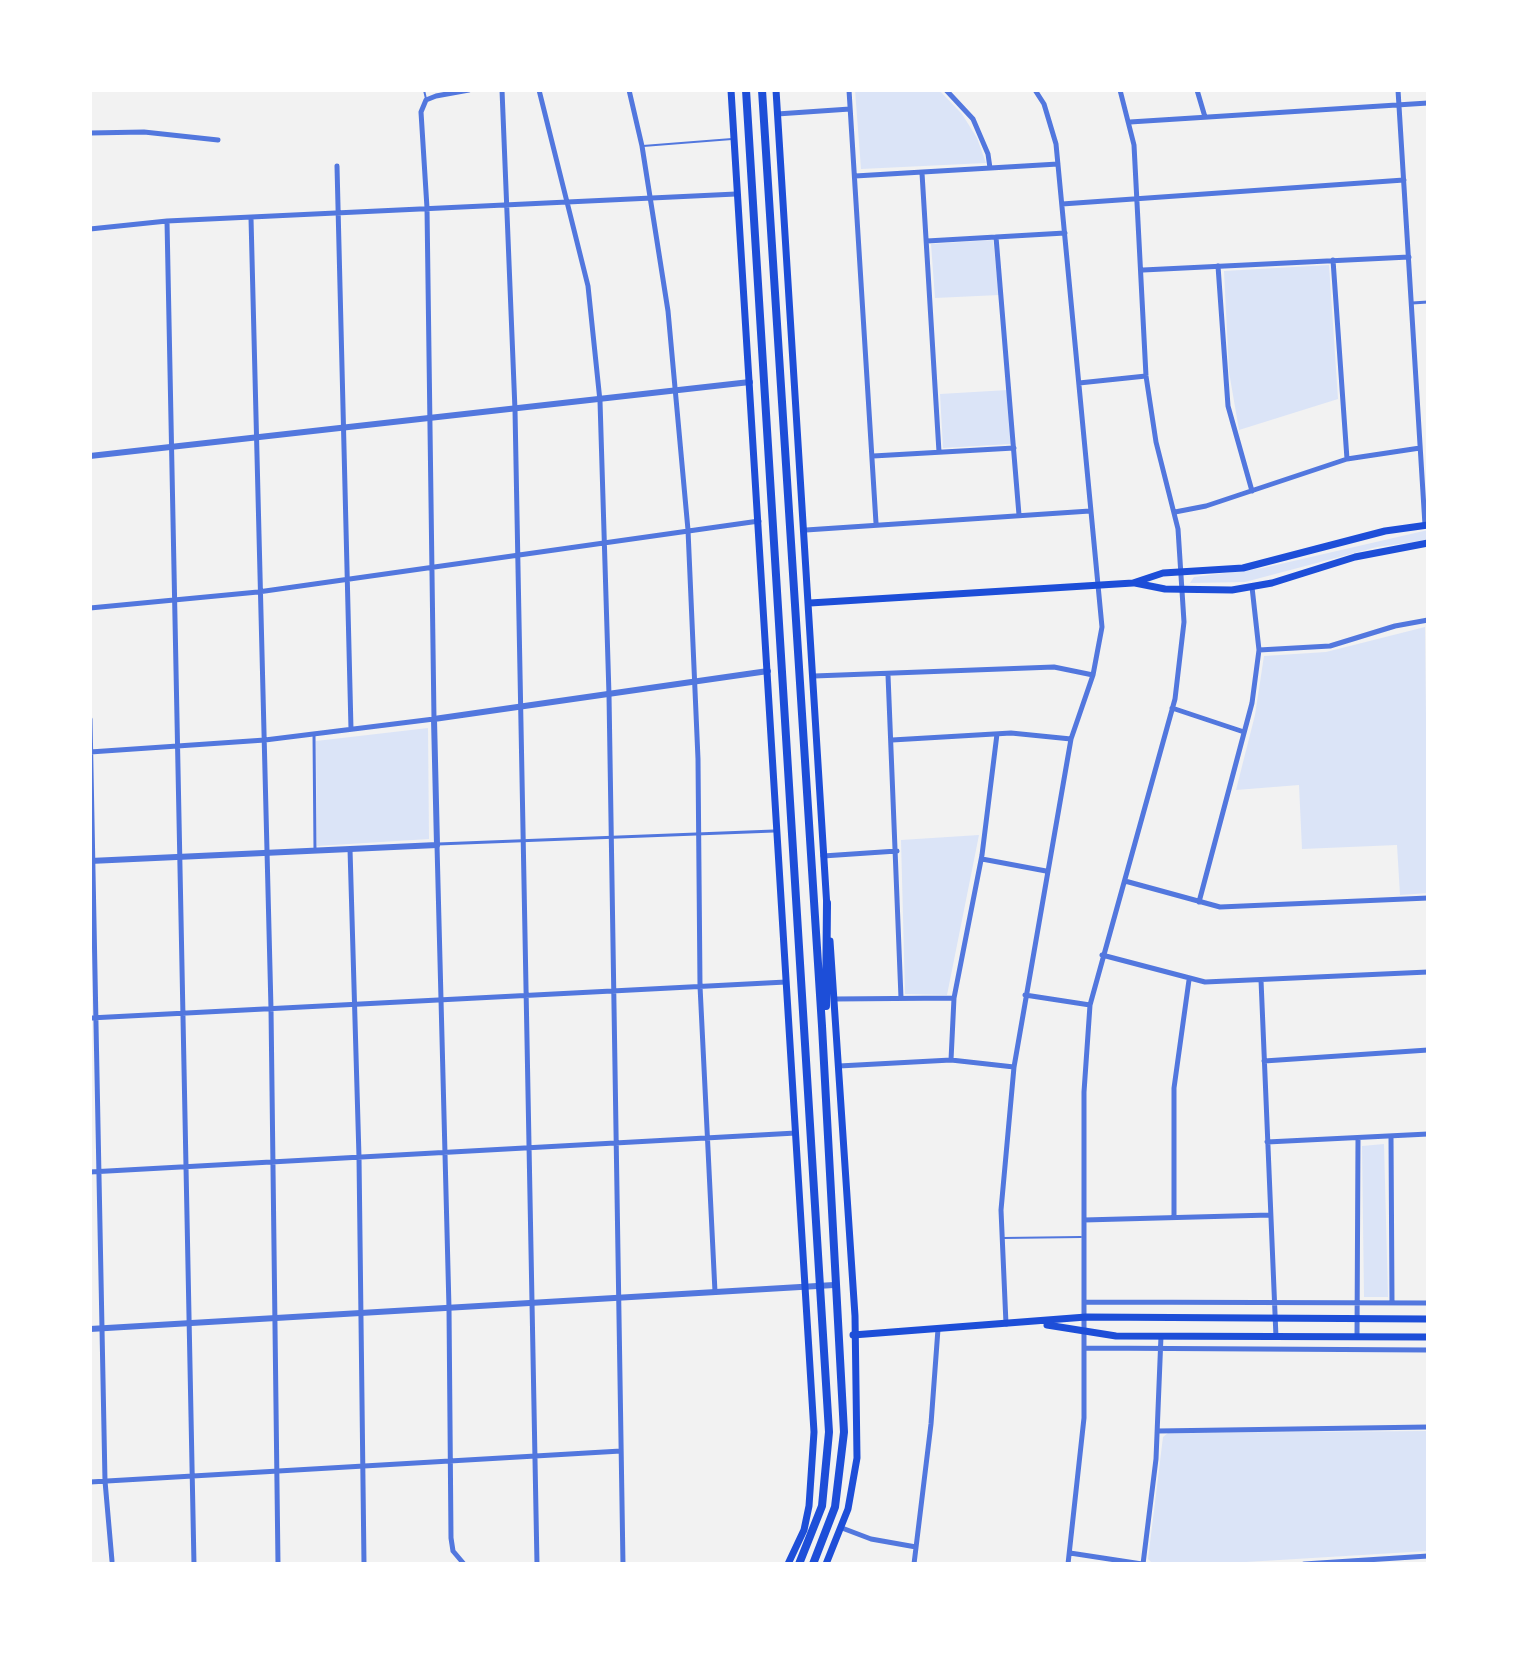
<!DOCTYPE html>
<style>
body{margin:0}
#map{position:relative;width:1518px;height:1654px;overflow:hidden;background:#f2f2f2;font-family:Barlow,sans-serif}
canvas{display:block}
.frame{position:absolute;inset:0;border:92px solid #fff;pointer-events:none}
</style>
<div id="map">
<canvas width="1518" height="1654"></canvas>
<div class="frame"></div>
</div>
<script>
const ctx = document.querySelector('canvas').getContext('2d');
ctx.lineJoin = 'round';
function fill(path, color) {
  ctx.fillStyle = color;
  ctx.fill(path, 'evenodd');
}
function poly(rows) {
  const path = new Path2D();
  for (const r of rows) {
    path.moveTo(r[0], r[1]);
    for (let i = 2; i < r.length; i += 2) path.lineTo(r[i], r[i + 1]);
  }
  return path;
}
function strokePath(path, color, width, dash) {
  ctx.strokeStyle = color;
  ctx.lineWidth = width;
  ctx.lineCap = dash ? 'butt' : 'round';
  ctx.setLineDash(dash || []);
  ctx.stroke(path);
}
const green = poly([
 [855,90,939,90,962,114,977,138,986,163,861,169],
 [993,240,999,295,935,298,931,244],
 [1329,265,1338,399,1239,430,1229,372,1224,271],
 [1008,390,1011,444,943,448,940,394],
 [1428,530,1428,540,1377,547,1245,582,1190,583,1194,577,1263,568],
 [1425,627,1428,893,1400,895,1397,845,1302,849,1299,785,1236,790,1255,715,1264,656,1326,652],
 [428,728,429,839,317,846,316,741],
 [979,835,947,995,905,994,901,840],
 [1384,1144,1388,1297,1364,1297,1362,1146],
 [1427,1431,1428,1551,1213,1564,1152,1563,1148,1559,1163,1437,1168,1433]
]);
const service = poly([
 [424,90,426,99],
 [643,146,732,139],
 [1003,1238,1081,1237]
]);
const pedestrian = poly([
 [1412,303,1428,302],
 [314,734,315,850],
 [438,844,774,831]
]);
const minor = poly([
 [502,90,515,410,537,1564],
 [539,90,588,286,600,401,609,695,623,1564],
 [629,90,642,146,668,311,688,530,698,759,700,986,715,1292],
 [849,90,876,523],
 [946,90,973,119,988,154,990,168],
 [1197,90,1205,117],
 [1398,90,1425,525],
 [777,114,850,109],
 [1130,122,1428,103],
 [90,133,144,132,218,140],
 [337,166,351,729],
 [922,173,939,452],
 [855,176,1058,164],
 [1062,204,1404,180],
 [251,218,271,1009,278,1564],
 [167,221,194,1564],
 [90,229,167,221,736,194],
 [996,237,1019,515],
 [927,241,1065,233],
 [1333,260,1347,459],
 [1218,266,1228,406,1252,491],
 [1143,270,1409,257],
 [1079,383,1146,376],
 [873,456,1014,448],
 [1175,512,1206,506,1347,459,1420,448],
 [806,530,1090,511],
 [90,608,258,592,759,521],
 [1259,650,1330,646,1395,626,1428,620],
 [888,675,901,998],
 [814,676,1054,667,1093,675],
 [1172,708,1244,732],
 [90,719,105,1481,112,1561],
 [892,740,1011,733,1071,739],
 [90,752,265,740,434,719,427,208,421,112,426,100,436,96,469,90],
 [437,845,449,1308,451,1538,453,1551,464,1564],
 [350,849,359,1157,364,1564],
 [823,856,897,851],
 [982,859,1046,871],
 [1125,881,1220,907,1428,898],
 [1199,902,1252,703,1259,650,1252,587],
 [1102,955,1205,982,1428,972],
 [1261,980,1276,1337],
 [1025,995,1090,1005],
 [835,999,954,998],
 [90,1018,786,982],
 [951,1060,954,998,982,855,997,734],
 [1264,1061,1428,1050],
 [839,1066,951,1060,1014,1067],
 [1391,1136,1392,1303],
 [1267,1142,1428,1134],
 [90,1172,796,1133],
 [1174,1217,1174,1088,1189,980],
 [1084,1220,1270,1215],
 [1086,1302,1428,1303],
 [1006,1324,1001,1210,1014,1067,1071,739,1093,675,1102,627,1056,144,1044,104,1035,90],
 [1357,1336,1358,1139],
 [1086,1348,1428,1350],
 [1158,1431,1428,1427],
 [90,1482,621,1451],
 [842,1528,871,1539,916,1547],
 [1070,1553,1142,1564],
 [914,1564,931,1424,938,1329],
 [1068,1564,1084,1418,1084,1092,1090,1005,1175,699,1184,622,1178,529,1156,442,1146,376,1134,145,1120,90],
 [1143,1564,1156,1459,1161,1336],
 [1304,1564,1428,1556]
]);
const tertiary = poly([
 [90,456,750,382],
 [90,861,437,845,434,719,768,671],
 [90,1329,834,1285]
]);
const secondary = poly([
 [731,90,814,1432,809,1506,804,1530,788,1564],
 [776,90,827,908],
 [1135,583,1165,589,1232,590,1272,583,1355,557,1428,543],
 [810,603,1133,583,1163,573,1243,568,1385,531,1428,525],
 [826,1564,848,1509,857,1458,855,1316,830,941]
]);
const primary = poly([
 [1047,1325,1116,1336,1428,1337],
 [853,1335,1086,1317,1428,1319]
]);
const trunk = poly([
 [746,90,829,1432,822,1506,799,1564],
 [762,90,822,1026,844,1432,835,1507,813,1564],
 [826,1006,827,903]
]);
fill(green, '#dbe4f7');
strokePath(service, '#5277de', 2);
strokePath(pedestrian, '#5277de', 3);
strokePath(minor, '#5277de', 5);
strokePath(tertiary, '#5277de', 6);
strokePath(secondary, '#1d4ed8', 7);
strokePath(primary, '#1d4ed8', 7);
strokePath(trunk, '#1d4ed8', 8);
</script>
